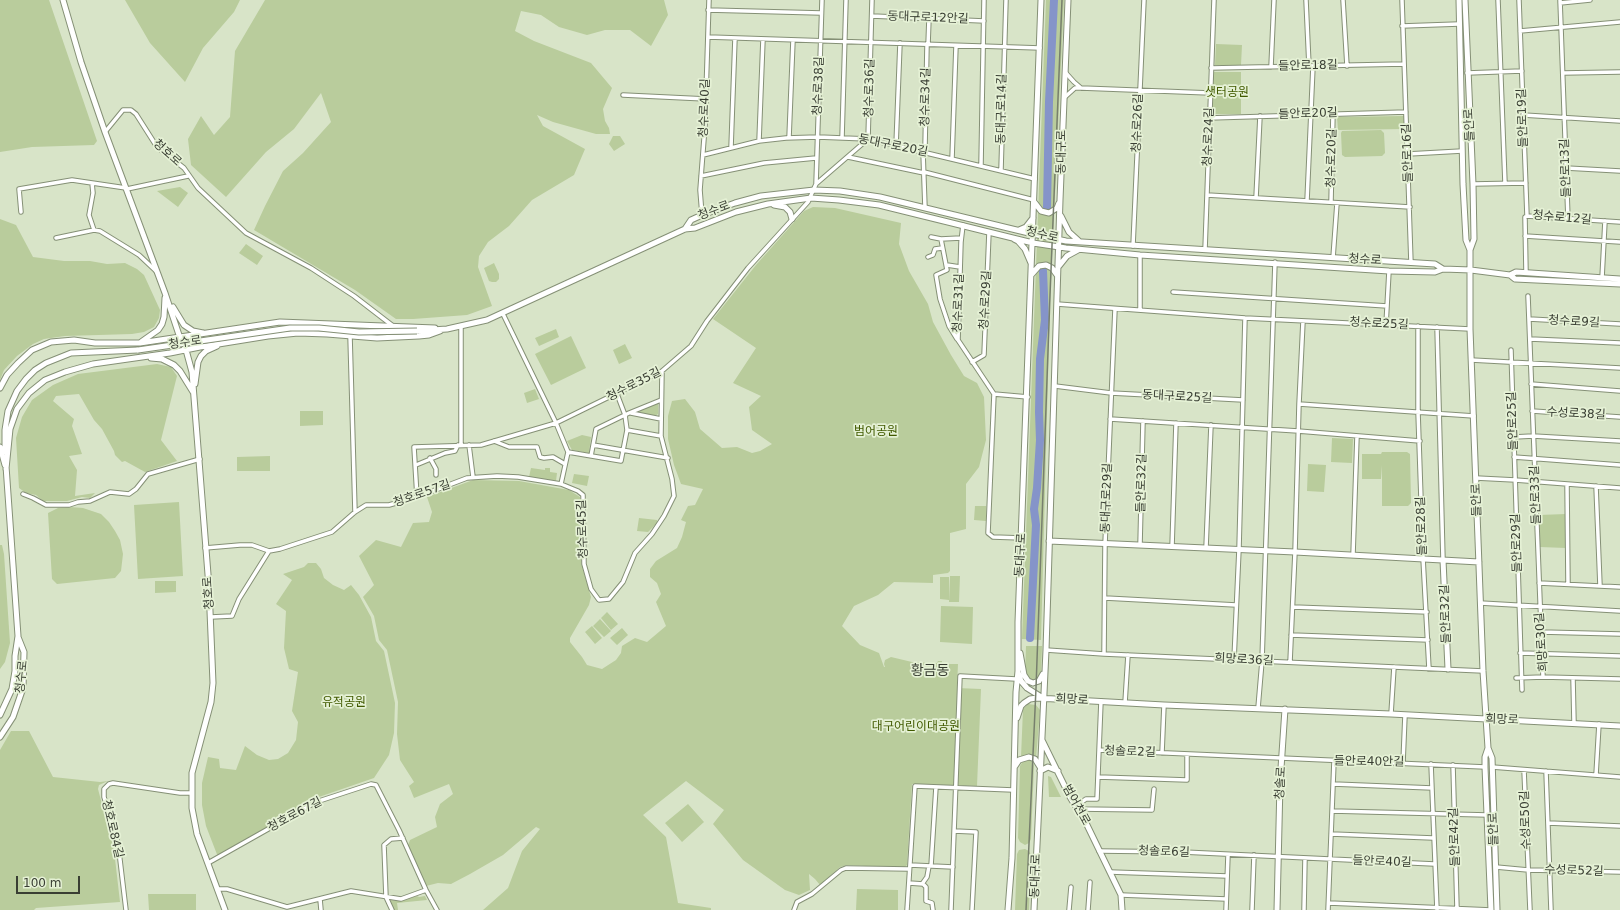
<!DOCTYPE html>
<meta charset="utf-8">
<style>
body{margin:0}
#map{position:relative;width:1620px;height:910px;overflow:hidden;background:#d8e4c8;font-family:"DejaVu Sans",sans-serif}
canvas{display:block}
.scale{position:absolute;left:16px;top:876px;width:64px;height:18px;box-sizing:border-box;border:2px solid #393e33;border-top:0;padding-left:5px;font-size:12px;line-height:14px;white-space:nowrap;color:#393e33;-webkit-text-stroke:3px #e5f1d5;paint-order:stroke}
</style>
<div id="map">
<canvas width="1620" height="910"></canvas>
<div class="scale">100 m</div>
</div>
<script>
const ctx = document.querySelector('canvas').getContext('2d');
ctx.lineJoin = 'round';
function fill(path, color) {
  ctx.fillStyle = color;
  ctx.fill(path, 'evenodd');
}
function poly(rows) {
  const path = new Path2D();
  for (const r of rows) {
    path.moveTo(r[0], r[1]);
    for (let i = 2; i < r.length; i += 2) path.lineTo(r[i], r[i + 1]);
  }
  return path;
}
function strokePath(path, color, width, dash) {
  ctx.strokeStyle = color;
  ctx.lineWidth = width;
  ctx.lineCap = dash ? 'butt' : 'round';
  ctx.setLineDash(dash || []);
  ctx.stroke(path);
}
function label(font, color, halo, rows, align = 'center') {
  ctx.font = font + ' "DejaVu Sans","Noto Sans KR",sans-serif';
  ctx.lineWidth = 3.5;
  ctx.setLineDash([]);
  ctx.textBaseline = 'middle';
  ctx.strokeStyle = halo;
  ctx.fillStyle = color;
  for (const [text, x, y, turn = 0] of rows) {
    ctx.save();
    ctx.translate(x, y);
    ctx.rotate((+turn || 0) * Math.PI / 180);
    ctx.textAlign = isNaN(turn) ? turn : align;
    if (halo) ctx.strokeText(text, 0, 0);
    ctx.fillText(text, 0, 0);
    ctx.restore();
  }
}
const green = poly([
 [0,0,49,0,97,141,94,145,32,147,0,152],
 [125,0,240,0,234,12,203,48,185,82,150,43],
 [265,0,664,0,668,15,651,46,630,30,605,30,587,35,559,27,541,15,521,11,515,31,534,41,591,63,612,88,603,109,605,121,609,128,610,134,596,134,553,122,537,115,543,126,585,149,574,175,532,200,509,226,488,242,479,256,478,267,492,306,467,315,413,319,396,319,355,290,254,230,265,206,283,171,303,153,331,122,321,93,294,129,266,152,226,197,191,165,188,139,201,116,214,135,230,117,235,51],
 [1046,0,1064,0,1050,303,1041,640,1022,639],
 [1216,44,1242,45,1241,65,1215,65],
 [1213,72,1241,72,1241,114,1213,114],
 [1404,116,1405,129,1338,130,1337,117],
 [1381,130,1384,133,1385,153,1382,156,1345,157,1342,155,1341,133,1342,131],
 [613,136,620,136,625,144,614,151,609,144],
 [180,187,188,193,178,207,157,191],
 [813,207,835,208,901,223,899,244,909,271,928,304,933,322,951,355,964,376,977,383,984,397,986,440,979,467,966,484,966,529,950,533,950,571,948,573,933,575,933,583,894,582,878,595,854,606,842,626,860,645,879,653,884,667,885,667,884,664,885,660,891,657,912,662,937,663,938,661,942,661,942,664,958,664,957,688,981,689,977,786,912,784,907,865,904,868,847,865,840,867,820,885,815,879,809,874,810,890,799,895,785,890,743,860,713,824,724,810,686,781,643,815,666,837,678,903,711,908,711,910,483,910,508,888,522,851,540,829,536,827,503,855,470,874,451,884,438,883,426,886,408,845,410,840,437,827,435,817,440,804,453,794,449,784,414,798,409,786,414,782,400,760,397,734,398,702,387,650,379,640,374,616,363,597,374,585,359,556,376,540,401,547,413,523,429,522,432,512,427,497,473,480,519,481,569,490,580,497,581,563,591,597,589,605,570,638,570,642,582,657,587,665,602,669,616,660,621,653,622,646,635,638,647,642,666,626,656,602,661,594,657,583,650,577,650,569,656,561,677,548,682,537,686,522,681,520,688,506,695,505,703,489,681,484,674,465,668,439,668,416,672,401,685,399,695,412,700,429,722,448,737,447,752,453,760,451,772,444,752,430,749,407,761,396,733,383,756,348,713,319,756,265,804,211],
 [0,219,16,225,33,257,64,261,90,261,107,264,125,263,137,269,144,275,160,310,159,318,154,327,144,332,132,334,65,336,44,339,33,344,17,356,4,370,0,380],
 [246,244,263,256,257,265,239,253],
 [494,263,499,274,499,279,496,282,492,282,489,281,484,268],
 [556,329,559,337,539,346,535,338],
 [571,336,586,368,551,385,535,354],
 [625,344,632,358,619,364,613,350],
 [157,364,171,367,177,376,161,440,177,461,145,472,125,461,122,462,115,455,114,451,102,429,94,420,79,394,56,396,53,401,74,419,72,426,82,454,69,456,77,470,75,496,95,493,90,498,82,497,67,501,43,501,36,495,26,493,19,488,16,438,22,417,32,400,53,385,78,374],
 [535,389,539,399,527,403,524,393],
 [658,403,658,414,655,416,633,412],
 [300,411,323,411,323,425,300,426],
 [582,435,591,437,589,453,572,450,567,441],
 [1332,438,1353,439,1352,463,1331,462],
 [1382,452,1407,452,1410,454,1411,503,1408,506,1382,506,1382,465,1381,479,1362,479,1362,454,1381,454],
 [270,456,270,471,237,471,237,457],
 [1308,464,1326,465,1324,492,1307,491],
 [531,468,545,470,545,468,550,468,550,472,557,473,556,481,529,477],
 [574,474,589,476,587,486,572,483],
 [179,502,183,576,138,579,134,505],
 [975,506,986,506,986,521,974,520],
 [70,507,83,508,101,514,109,522,115,531,120,540,123,554,121,571,115,578,57,584,52,579,48,513,58,508],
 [1566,514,1566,548,1540,547,1539,515],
 [639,518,657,520,657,523,648,532,637,531],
 [0,545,2,545,4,554,10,643,5,662,0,669],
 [308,563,316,563,321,569,324,578,333,585,344,590,351,585,359,595,371,617,376,641,384,651,395,703,394,733,389,755,374,778,316,798,218,857,206,826,202,805,202,783,208,757,219,759,220,768,236,770,245,746,257,755,269,760,278,759,288,753,296,740,298,722,292,711,298,672,289,669,284,648,286,611,276,604,292,580,283,574,304,567],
 [950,576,960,576,959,602,949,602],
 [940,577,949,577,949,600,940,599],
 [155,581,176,581,176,592,155,593],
 [941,606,973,607,972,644,940,642],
 [607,612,618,624,611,630,601,618],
 [600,619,611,631,604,637,593,626],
 [592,626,602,638,595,644,585,632],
 [622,628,628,635,617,645,610,638],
 [1026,646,1042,646,1041,676,1033,682,1025,676],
 [1028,704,1036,705,1040,710,1036,759,1033,755,1028,754,1021,757,1023,709],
 [11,731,29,731,53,777,100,782,108,781,99,785,98,789,114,850,120,902,36,908,34,910,0,910,0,750],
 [1027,759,1033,762,1034,766,1031,839,1029,843,1025,845,1020,842,1018,838,1020,766,1023,761],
 [1048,776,1051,777,1061,797,1049,797],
 [688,804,704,822,682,842,665,823],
 [1025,849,1029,851,1031,855,1029,910,1015,910,1017,854,1019,850],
 [857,889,898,890,898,910,856,910],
 [196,894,196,910,149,910,148,894],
 [417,896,419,897,425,896,427,900,397,903,398,910,394,910,391,904,391,900,401,901]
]);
const river = poly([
 [1047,208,1049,102,1054,0],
 [1030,638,1036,525,1034,509,1037,488,1040,440,1039,412,1040,359,1045,320,1043,271]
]);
const street = poly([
 [1306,0,1309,66],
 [1343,0,1347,66],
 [1402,0,1411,263],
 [1498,0,1505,183],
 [1519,0,1527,216,1620,222],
 [1560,0,1568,219],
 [1560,3,1590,0],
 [708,10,821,13],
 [872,16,984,21],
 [1402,26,1459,24],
 [1520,31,1620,22],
 [708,37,1040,48],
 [928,45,929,18],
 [1271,67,1274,0],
 [1211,68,1404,64],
 [1065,72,1074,82,1081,88],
 [1467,73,1522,71],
 [1563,73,1620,72],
 [623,95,706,99],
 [1065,97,1075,88,1081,88,1210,93],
 [1523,115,1620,121],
 [1209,118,1406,112],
 [105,132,123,110,131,110,136,114,157,147,184,168,198,188,246,233,311,268,354,296,393,326],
 [789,138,793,40],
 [842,138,846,0],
 [759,141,763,39],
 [896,146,900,43],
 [731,148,735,38],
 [1408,154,1462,151],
 [703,155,759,141,786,138,818,137,868,139,1035,179],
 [848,157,924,173],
 [952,159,956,46],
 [981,165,984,0],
 [1566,168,1620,171],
 [1001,170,1006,0],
 [924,172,1034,200],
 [701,176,764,163,816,158],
 [92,183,93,193,89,215,94,230],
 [816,184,822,0],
 [1473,184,1526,183],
 [127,189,188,176],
 [1207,195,1410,207],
 [1256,198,1260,116],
 [1307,201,1313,66],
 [1331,202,1333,113],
 [925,208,923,152,925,148,927,45],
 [21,212,19,189,72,180,126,188],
 [702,215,700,190,705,126,709,0],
 [963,225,961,242,958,340,994,394,1028,397],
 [1525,236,1620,242],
 [931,237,941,239,961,238],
 [56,238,94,230,100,231,139,255,156,271],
 [941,239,947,270,936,275,940,299,949,326,957,339],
 [1133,246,1144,0],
 [1205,250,1214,0],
 [928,257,933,255,935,249,942,248],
 [1333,258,1337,203],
 [947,265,960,267],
 [1526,272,1525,217,1527,216],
 [1602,278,1605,221],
 [1173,292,1387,306],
 [1528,296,1543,677,1620,679],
 [1057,304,1245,318,1470,329],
 [1140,310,1140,255],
 [503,314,556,423,568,452,561,484],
 [1529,319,1620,324],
 [1386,325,1389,271],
 [1418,326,1418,412,1423,558,1429,669],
 [1437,327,1443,560],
 [350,336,355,512],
 [1530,339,1620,343],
 [1511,350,1522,690],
 [1471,360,1620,368],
 [972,362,984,355,989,232],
 [1531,384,1620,391],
 [1055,386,1111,393,1243,400],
 [994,394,988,533,993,537,1022,538],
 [1299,404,1474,416],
 [1532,411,1620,417],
 [631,413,661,419],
 [1110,419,1298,431,1420,441],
 [627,430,661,436],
 [1514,437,1533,436,1620,441],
 [494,441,509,447,537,447,540,457,544,458,553,457,565,464],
 [461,445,461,326],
 [469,445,473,477],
 [593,445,668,458],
 [568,452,621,461,627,430,625,415,617,394],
 [591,456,596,429,629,413,661,400],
 [1514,457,1620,465],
 [430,458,436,469,436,475],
 [416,465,445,453,455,451,458,445],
 [1476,478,1515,480,1620,488],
 [1567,484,1568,584],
 [1596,486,1600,586],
 [23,494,33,498,46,505,69,505,78,502,90,501,110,492,129,494,136,489,148,474,200,459],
 [417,497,414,447,481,445,556,423,662,371,691,346,707,321,748,268,808,202,816,184,868,139,872,0],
 [1140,545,1143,421],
 [1172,547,1176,423],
 [205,548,240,545,252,545,269,551,280,549,332,532,355,512,366,505,389,505,417,497,467,478,497,476,518,477,561,484,578,491,583,495,584,564,591,589,599,600,609,599,623,582,635,553,652,534,664,516,674,496,672,479,661,436,662,371],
 [1206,548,1211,425],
 [1353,555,1357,436],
 [1539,583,1620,587],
 [1105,598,1236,605],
 [1480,603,1620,611],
 [1293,607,1427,612],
 [211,617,232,616,239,599,269,551],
 [1541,632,1620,634],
 [1291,635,1428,640],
 [1046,650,1104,654,1483,671],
 [1520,653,1620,656],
 [1104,654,1105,544,1115,309],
 [1234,660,1239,549,1245,318],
 [1290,662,1295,552,1299,404,1303,321],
 [1516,678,1543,677],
 [1573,678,1574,723],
 [1125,703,1128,655],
 [1258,708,1262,661,1275,262],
 [1391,714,1394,667],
 [1099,750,1101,701],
 [1162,753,1164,705],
 [1403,763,1405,715],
 [1431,764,1437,910],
 [1453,765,1457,909],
 [1492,767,1620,777],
 [1524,770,1530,910],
 [1546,771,1551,910],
 [1596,775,1599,724],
 [1098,777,1187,780,1187,754],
 [1333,784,1432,788],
 [1076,806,1086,799,1097,799,1099,750,1485,767],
 [1078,809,1152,810,1154,789],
 [1332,811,1487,815],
 [1548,823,1620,826],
 [954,831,976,832,972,910],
 [1331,834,1433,838],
 [1099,851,1183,852,1434,864],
 [208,863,316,802,371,784,376,785,399,830,426,890,437,910],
 [910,865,953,867],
 [931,866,936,787],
 [1496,867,1528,870,1620,872],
 [1110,872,1227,876],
 [909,883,923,884,926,887,926,901,932,903,933,910],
 [922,884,927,877,929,866],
 [218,889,227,889,287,907,351,891,401,899,426,890],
 [1121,895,1226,899],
 [320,899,321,910],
 [1329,903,1491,910],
 [126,910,118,843,104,797,104,789,109,784,113,783,180,793,191,793],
 [392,910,386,897,384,845,391,839,403,838],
 [794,910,797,902,812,894,841,870,846,868,909,869],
 [907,910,915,786,1013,790],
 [951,910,960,676,1016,679],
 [1069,910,1071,887],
 [1088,910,1090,882],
 [1226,910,1228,855],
 [1252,910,1254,855],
 [1304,910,1305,858],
 [1328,910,1334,761]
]);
const secondary = poly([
 [63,0,81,62,105,132,165,293,180,338,186,350,192,372,209,587,213,683,211,702,192,773,192,808,197,834,225,910],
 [1459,0,1463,184,1466,240,1470,250],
 [1465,0,1473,184,1474,239,1470,250,1470,329,1483,671,1488,748,1492,758,1497,910],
 [1035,203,1041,211,1049,213,1057,208,1059,203],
 [774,205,785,207,790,212,792,219],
 [1061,216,1069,232,1079,241],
 [685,229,691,220,702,215,735,203,761,196,814,190,840,191,880,197,1033,234,1066,241,1435,264,1443,269],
 [1019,230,1026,227,1033,218],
 [1014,239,1018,241,1025,249,1031,263],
 [1059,266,1067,256,1078,250],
 [1032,274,1039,266,1046,265,1052,268,1057,275],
 [1510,275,1516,272,1620,279],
 [173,307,184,325,193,331,203,333],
 [417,331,447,329,487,320,685,229,695,228,736,212,768,204,811,198,839,200,879,205,1033,243,1066,248,1140,255,1389,271,1435,272,1443,269,1471,270,1510,275,1515,279,1620,284],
 [141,342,158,330,162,324,164,317,165,298],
 [151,358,162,359,174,365,180,371,193,392],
 [195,384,198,362,201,356,206,351,217,346],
 [0,388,7,375,18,363,32,350,51,342,74,340,95,343,140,343,280,322,435,328],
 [0,447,5,465],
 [5,452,5,430,8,411,17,391,26,379,35,370,46,363,71,353,138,350],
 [6,469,10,429,17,409,29,393,45,380,65,372,93,364,170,353,200,347,268,336,298,333,327,334,377,338,419,336,429,335,440,331],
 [1049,541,1295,552,1479,562],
 [1443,560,1448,669],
 [1020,653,1024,675,1028,681,1033,683,1039,681,1043,674],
 [1018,672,1021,681,1027,688,1043,698],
 [0,715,12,689,15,671,15,656,18,636,6,466],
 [1017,718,1021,706,1024,703,1030,699,1037,698,1164,705,1391,714,1620,726],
 [0,737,13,717,23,688,24,652,18,637],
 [1042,740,1070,797,1087,825,1121,895,1122,910],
 [1488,748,1485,757,1485,767,1491,910],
 [1015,766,1019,760,1029,757,1035,759,1040,767],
 [1040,771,1048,767,1058,771],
 [1008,910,1012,858,1016,692,1018,671,1018,622,1041,0],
 [1034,910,1046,650,1060,200,1068,0],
 [1277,910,1280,783,1285,709]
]);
const rail = poly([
 [1026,910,1036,688,1050,295,1062,0]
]);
const secondaryBridge = poly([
 [138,350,290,328,319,328,359,332,417,331]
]);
const streetNames = [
 ["동대구로12안길",928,18,2],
 ["들안로18길",1308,66,-1],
 ["청수로38길",819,86,-88],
 ["청수로36길",870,88,-89],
 ["청수로34길",926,97,-89],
 ["청수로40길",705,108,-88],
 ["동대구로14길",1002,109,-89],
 ["들안로20길",1308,114,-2],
 ["들안로19길",1523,118,-92],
 ["청수로26길",1138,123,-88],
 ["들안로",1470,125,-93],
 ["청수로24길",1209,137,-88],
 ["동대구로20길",893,146,11],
 ["동대구로",1062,152,-89],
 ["청호로",167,153,42],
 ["들안로16길",1408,153,-92],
 ["청수로20길",1332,158,-89],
 ["들안로13길",1566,168,-92],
 ["청수로",714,211,-21],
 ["청수로12길",1562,218,5],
 ["청수로",1042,235,13],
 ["청수로",1365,260,3],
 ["청수로29길",986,300,-87],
 ["청수로31길",959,303,-88],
 ["청수로9길",1574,322,3],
 ["청수로25길",1379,324,3],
 ["청수로",185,343,-8],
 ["청수로35길",634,385,-27],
 ["동대구로25길",1177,397,3],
 ["수성로38길",1576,414,3],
 ["들안로25길",1513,421,-92],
 ["들안로32길",1142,483,-89],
 ["청호로57길",422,494,-19],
 ["들안로33길",1536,495,-92],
 ["동대구로29길",1107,498,-88],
 ["들안로",1477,500,-92],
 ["들안로28길",1422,526,-92],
 ["청수로45길",583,529,-92],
 ["들안로29길",1517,543,-92],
 ["동대구로",1021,555,-87],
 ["청호로",209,593,-94],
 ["들안로32길",1446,614,-92],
 ["희망로30길",1542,642,-94],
 ["희망로36길",1244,660,3],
 ["청수로",22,677,-84],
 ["희망로",1072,700,3],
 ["희망로",1502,720,2],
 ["청솔로2길",1130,752,2],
 ["들안로40안길",1369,762,1],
 ["청솔로",1281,783,-87],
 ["범어천로",1076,805,61],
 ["청호로67길",295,815,-28],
 ["수성로50길",1526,820,-92],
 ["청호로84길",112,829,77],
 ["들안로",1494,829,-92],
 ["들안로42길",1455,837,-92],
 ["청솔로6길",1164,852,2],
 ["들안로40길",1382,862,2],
 ["수성로52길",1574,871,2],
 ["동대구로",1036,876,-88]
];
const parkNames = [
 ["샛터공원",1227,93],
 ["범어공원",876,432],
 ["유적공원",344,703],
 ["대구어린이대공원",916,727]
];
const quarterNames = [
 ["황금동",930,671]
];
fill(green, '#b9cc9c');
strokePath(river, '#8594c9', 8);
strokePath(street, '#859076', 5.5);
strokePath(secondary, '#859076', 7);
strokePath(street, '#fff', 3.5);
strokePath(secondary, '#fff', 5);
strokePath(rail, '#777f6d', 1.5);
strokePath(secondaryBridge, '#859076', 7, []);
strokePath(secondaryBridge, '#fff', 5);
label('12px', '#393e33', '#e5f1d5', streetNames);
label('12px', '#415a00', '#e5f1d5', parkNames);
label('14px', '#393e33', '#e5f1d5', quarterNames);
</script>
